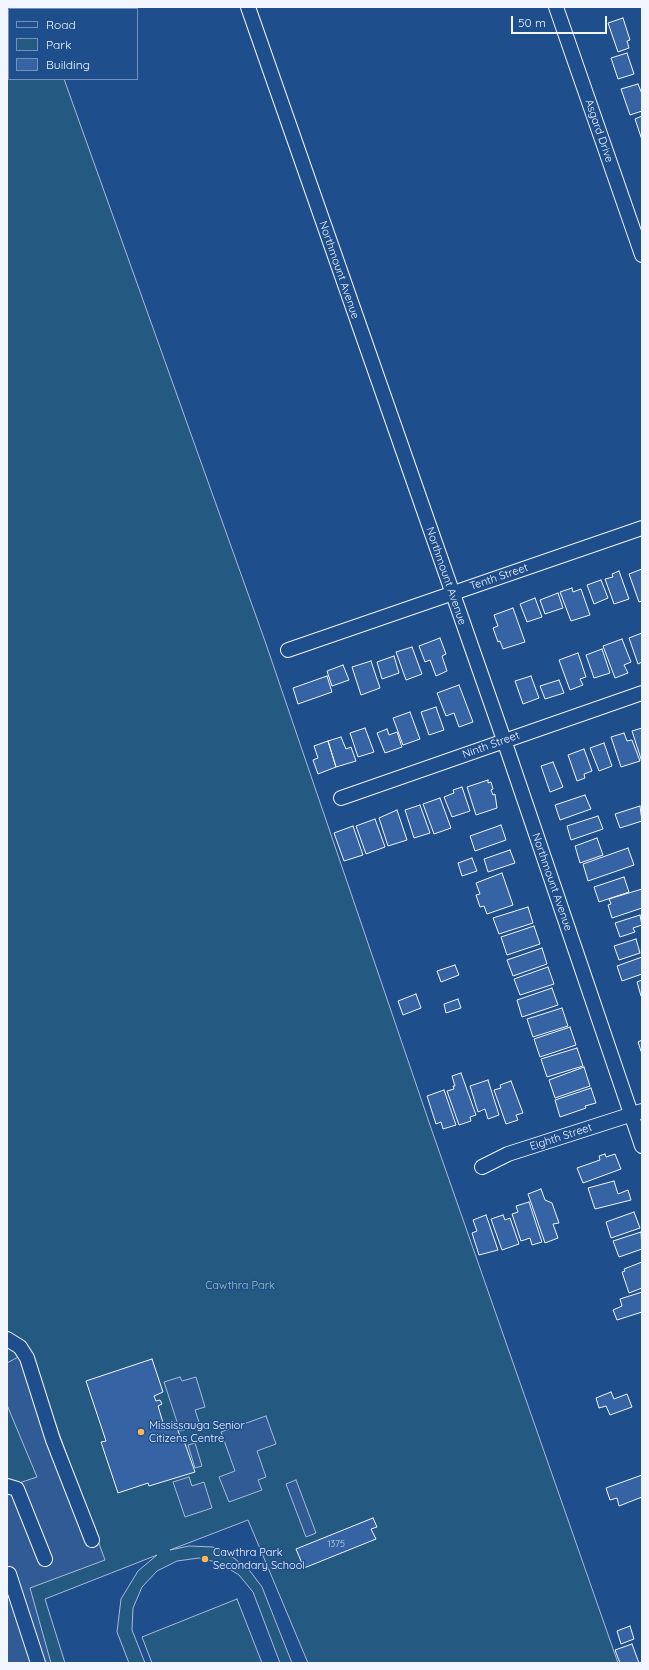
<!DOCTYPE html>
<style>
body{margin:0}
#map{position:relative;width:649px;height:1670px;overflow:hidden;background:#1f4e8c;font-family:Quicksand,sans-serif}
canvas{display:block}
.frame{position:absolute;inset:0;border:8px solid #f2f6ff;pointer-events:none}
.legend{position:absolute;left:8px;top:8px;width:130px;height:72px;box-sizing:border-box;background:#1f4e8c;border:1px solid #7391ba;margin:0;padding:5px 7px;list-style:none;font-size:12px;color:#f2f6ff}
.legend li{display:flex;align-items:center;gap:8px;height:20px}
.legend b{width:20px;border:1px solid #7391ba}
.scale{position:absolute;left:511px;top:16px;width:96px;height:18px;box-sizing:border-box;border:2px solid #f2f6ff;border-top:0;padding-left:5px;font-size:12px;line-height:14px;white-space:nowrap;color:#f2f6ff;-webkit-text-stroke:3px #1f4e8c;paint-order:stroke}
</style>
<div id="map">
<canvas width="649" height="1670"></canvas>
<div class="frame"></div>
<ul class="legend">
<li><b style="height:5px;background:#1f4e8c"></b>Road</li>
<li><b style="height:11px;background:#245a82"></b>Park</li>
<li><b style="height:11px;background:#3563a3"></b>Building</li>
</ul>
<div class="scale">50 m</div>
</div>
<script>
const ctx = document.querySelector('canvas').getContext('2d');
ctx.lineJoin = 'round';
function fill(path, color) {
  ctx.fillStyle = color;
  ctx.fill(path, 'evenodd');
}
function poly(rows) {
  const path = new Path2D();
  for (const r of rows) {
    path.moveTo(r[0], r[1]);
    for (let i = 2; i < r.length; i += 2) path.lineTo(r[i], r[i + 1]);
  }
  return path;
}
function strokePath(path, color, width, dash) {
  ctx.strokeStyle = color;
  ctx.lineWidth = width;
  ctx.lineCap = dash ? 'butt' : 'round';
  ctx.setLineDash(dash || []);
  ctx.stroke(path);
}
function label(font, color, halo, rows, align = 'center') {
  ctx.font = font + ' Quicksand,sans-serif';
  ctx.lineWidth = 3;
  ctx.setLineDash([]);
  ctx.textBaseline = 'middle';
  ctx.strokeStyle = halo;
  ctx.fillStyle = color;
  for (const [text, x, y, turn = 0] of rows) {
    ctx.save();
    ctx.translate(x, y);
    ctx.rotate((+turn || 0) * Math.PI / 180);
    ctx.textAlign = isNaN(turn) ? turn : align;
    if (halo) ctx.strokeText(text, 0, 0);
    ctx.fillText(text, 0, 0);
    ctx.restore();
  }
}
const green = poly([
 [7,7,38,7,39,9,9,9,9,79,64,79,266,644,431,1128,618,1663,308,1663,248,1520,170,1550,189,1546,213,1547,234,1558,250,1571,262,1587,292,1663,280,1663,253,1592,239,1575,220,1563,199,1558,177,1561,157,1571,142,1587,133,1608,132,1630,145,1663,129,1663,117,1632,121,1599,138,1571,157,1555,45,1599,65,1663,7,1663,7,7],
 [237,1599,262,1663,152,1663,142,1637,237,1599]
]);
const parking = poly([
 [29,1351,105,1560,30,1588,51,1663,7,1663,7,1487,37,1477,7,1405,7,1363,29,1351],
 [180,1377,182,1381,196,1377,205,1407,195,1410,200,1425,180,1431,164,1382,180,1377],
 [266,1416,276,1444,257,1451,266,1477,258,1480,262,1490,229,1502,219,1477,235,1471,221,1432,266,1416],
 [195,1443,202,1466,195,1468,188,1445,195,1443],
 [189,1477,192,1486,204,1482,212,1508,185,1517,173,1482,189,1477],
 [296,1480,316,1533,306,1537,286,1484,296,1480]
]);
const building = poly([
 [623,18,630,40,627,41,629,48,618,52,608,23,623,18],
 [627,53,634,74,618,79,611,58,627,53],
 [638,84,642,94,642,111,630,115,621,89,638,84],
 [642,116,642,140,635,119,642,116],
 [642,569,642,601,639,602,629,574,642,569],
 [619,571,629,599,614,604,605,579,613,577,612,574,619,571],
 [601,580,608,598,594,604,587,585,601,580],
 [572,588,573,592,581,589,590,615,571,621,560,592,572,588],
 [558,593,563,608,545,614,540,600,558,593],
 [535,598,542,617,527,622,520,604,535,598],
 [513,608,525,642,503,649,500,641,498,642,493,628,498,626,494,615,513,608],
 [642,633,642,662,638,664,629,638,642,633],
 [440,638,446,654,442,656,447,671,436,676,430,660,425,662,419,646,440,638],
 [622,639,631,662,624,665,628,673,615,678,603,646,622,639],
 [412,647,422,674,406,680,396,652,412,647],
 [602,649,610,673,594,678,586,655,602,649],
 [578,653,586,677,580,679,583,685,570,690,559,660,578,653],
 [394,656,399,673,382,679,377,662,394,656],
 [371,661,380,688,361,695,352,667,371,661],
 [343,665,349,680,332,686,327,671,343,665],
 [327,676,332,692,298,704,293,688,327,676],
 [531,676,539,698,523,704,515,681,531,676],
 [559,680,564,693,545,699,540,686,559,680],
 [459,685,473,722,459,727,454,713,446,716,437,693,459,685],
 [436,707,444,730,429,735,421,712,436,707],
 [410,712,420,739,403,745,393,718,410,712],
 [365,728,374,752,358,757,350,733,365,728],
 [642,728,642,762,632,731,642,728],
 [387,729,389,735,397,732,402,747,385,753,377,733,387,729],
 [624,733,627,741,632,740,640,761,621,767,611,737,624,733],
 [341,737,346,749,351,747,356,761,336,767,328,741,341,737],
 [328,741,336,767,318,774,313,760,318,758,314,746,328,741],
 [604,743,612,766,599,771,590,748,604,743],
 [584,749,592,771,584,774,585,778,577,781,568,755,584,749],
 [553,762,563,787,550,792,541,766,553,762],
 [488,780,488,783,491,782,493,789,491,790,493,795,495,794,497,808,476,815,467,787,488,780],
 [462,787,470,811,452,817,444,797,454,793,453,790,462,787],
 [585,795,591,809,560,820,555,805,585,795],
 [440,798,451,828,434,834,423,804,440,798],
 [420,805,430,833,414,838,405,810,420,805],
 [640,806,642,821,620,828,615,814,640,806],
 [397,810,407,840,388,846,379,818,397,810],
 [598,816,603,829,571,840,567,826,598,816],
 [375,819,385,847,366,854,356,826,375,819],
 [501,825,506,840,475,851,470,836,501,825],
 [353,826,363,855,344,861,334,833,353,826],
 [597,838,603,855,580,863,575,846,597,838],
 [628,848,634,865,588,881,583,864,628,848],
 [510,850,515,863,488,872,484,859,510,850],
 [472,858,477,871,462,876,458,863,472,858],
 [502,873,513,905,487,914,484,906,480,907,476,895,480,894,476,883,502,873],
 [624,877,629,892,599,902,594,887,624,877],
 [642,889,642,908,612,918,608,905,611,904,609,899,642,889],
 [528,907,533,923,499,934,493,918,528,907],
 [640,915,642,925,633,928,635,932,620,937,615,923,640,915],
 [534,926,540,944,507,955,501,937,534,926],
 [636,939,640,953,619,960,614,946,636,939],
 [542,948,547,964,513,976,507,960,542,948],
 [642,957,642,974,622,981,617,966,642,957],
 [455,965,459,975,441,982,437,971,455,965],
 [548,967,554,984,520,995,514,979,548,967],
 [642,980,642,996,641,996,637,982,642,980],
 [552,988,558,1005,522,1017,517,1000,552,988],
 [416,994,421,1008,403,1015,398,1001,416,994],
 [458,999,461,1008,446,1013,444,1004,458,999],
 [562,1008,568,1026,533,1037,527,1019,562,1008],
 [570,1027,576,1045,540,1057,534,1039,570,1027],
 [642,1040,642,1054,638,1042,642,1040],
 [577,1048,583,1066,547,1077,541,1059,577,1048],
 [584,1067,590,1086,555,1098,549,1080,584,1067],
 [461,1073,476,1115,470,1117,471,1121,459,1125,447,1091,454,1089,453,1086,455,1086,452,1076,461,1073],
 [488,1080,499,1115,488,1119,485,1109,478,1112,470,1086,488,1080],
 [511,1081,523,1113,516,1115,518,1120,506,1124,494,1090,501,1088,500,1085,511,1081],
 [591,1088,596,1103,585,1106,586,1108,560,1117,555,1100,591,1088],
 [444,1090,456,1125,443,1129,441,1122,436,1124,427,1096,444,1090],
 [605,1154,606,1157,615,1154,621,1169,583,1183,577,1168,600,1160,599,1156,605,1154],
 [614,1181,618,1194,628,1190,631,1200,595,1209,588,1188,614,1181],
 [541,1189,545,1200,552,1203,559,1223,553,1224,558,1238,545,1243,528,1194,541,1189],
 [529,1202,542,1242,532,1245,530,1238,521,1241,512,1214,518,1212,516,1206,529,1202],
 [634,1212,640,1228,611,1238,606,1222,634,1212],
 [486,1215,498,1250,479,1255,472,1233,477,1231,473,1220,486,1215],
 [503,1215,505,1220,510,1218,519,1244,502,1250,491,1219,503,1215],
 [641,1232,642,1249,619,1257,613,1241,641,1232],
 [642,1262,642,1288,629,1293,622,1272,625,1271,624,1269,642,1262],
 [642,1292,642,1312,617,1320,613,1310,622,1306,620,1299,642,1292],
 [152,1359,163,1392,154,1396,156,1401,160,1400,162,1404,158,1406,164,1426,175,1422,181,1439,183,1438,195,1472,149,1486,148,1483,118,1493,101,1442,106,1441,86,1381,152,1359],
 [611,1392,614,1399,627,1394,632,1407,610,1415,606,1406,599,1408,596,1398,611,1392],
 [642,1475,642,1497,619,1506,617,1498,610,1500,606,1488,642,1475],
 [373,1518,377,1527,371,1529,376,1539,304,1568,296,1549,373,1518],
 [630,1626,634,1639,621,1644,617,1631,630,1626],
 [632,1644,639,1663,620,1663,615,1650,632,1644]
]);
const minor = poly([
 [248,7,504,740,642,1146],
 [556,7,642,255],
 [288,650,642,528],
 [341,798,642,693],
 [482,1167,508,1154,642,1111],
 [7,1339,20,1347,27,1358,53,1440,92,1540],
 [7,1486,17,1489,45,1559],
 [9,1574,38,1663]
]);
const markers = [
 [141,1432,4,"#ffb74d"],
 [205,1559,4,"#ffb74d"]
];
const numberNames = [
 ["1375",336,1544]
];
const streetNames = [
 ["Asgard Drive",599,131,71],
 ["Northmount Avenue",339,270,71],
 ["Northmount Avenue",446,576,71],
 ["Tenth Street",499,577,-19],
 ["Ninth Street",491,745,-20],
 ["Northmount Avenue",552,882,71],
 ["Eighth Street",561,1137,-18]
];
const parkNames = [
 ["Cawthra Park",240,1286]
];
const poiNames = [
 ["Mississauga Senior",149,1426],
 ["Citizens Centre",149,1439],
 ["Cawthra Park",213,1553],
 ["Secondary School",213,1566]
];
fill(green, '#245a82');
strokePath(green, '#a8bbd7', 1);
fill(parking, '#305b95');
strokePath(parking, '#a8bbd7', 1);
fill(building, '#3563a3');
strokePath(building, '#f2f6ff', 1);
strokePath(minor, '#f2f6ff', 16);
strokePath(minor, '#1f4e8c', 14);
for (const [x, y, r, color] of markers) {
  const dot = new Path2D();
  dot.arc(x, y, r, 0, 2 * Math.PI);
  ctx.fillStyle = color;
  ctx.fill(dot);
  strokePath(dot, '#1f4e8c', 1.5);
}
label('9px', '#c3d1e8', null, numberNames);
label('11px', '#f2f6ff', '#1f4e8c', streetNames);
label('11px', '#97c8a6', '#1f4e8c', parkNames);
label('11px', '#f2f6ff', '#1f4e8c', poiNames, 'left');
</script>
